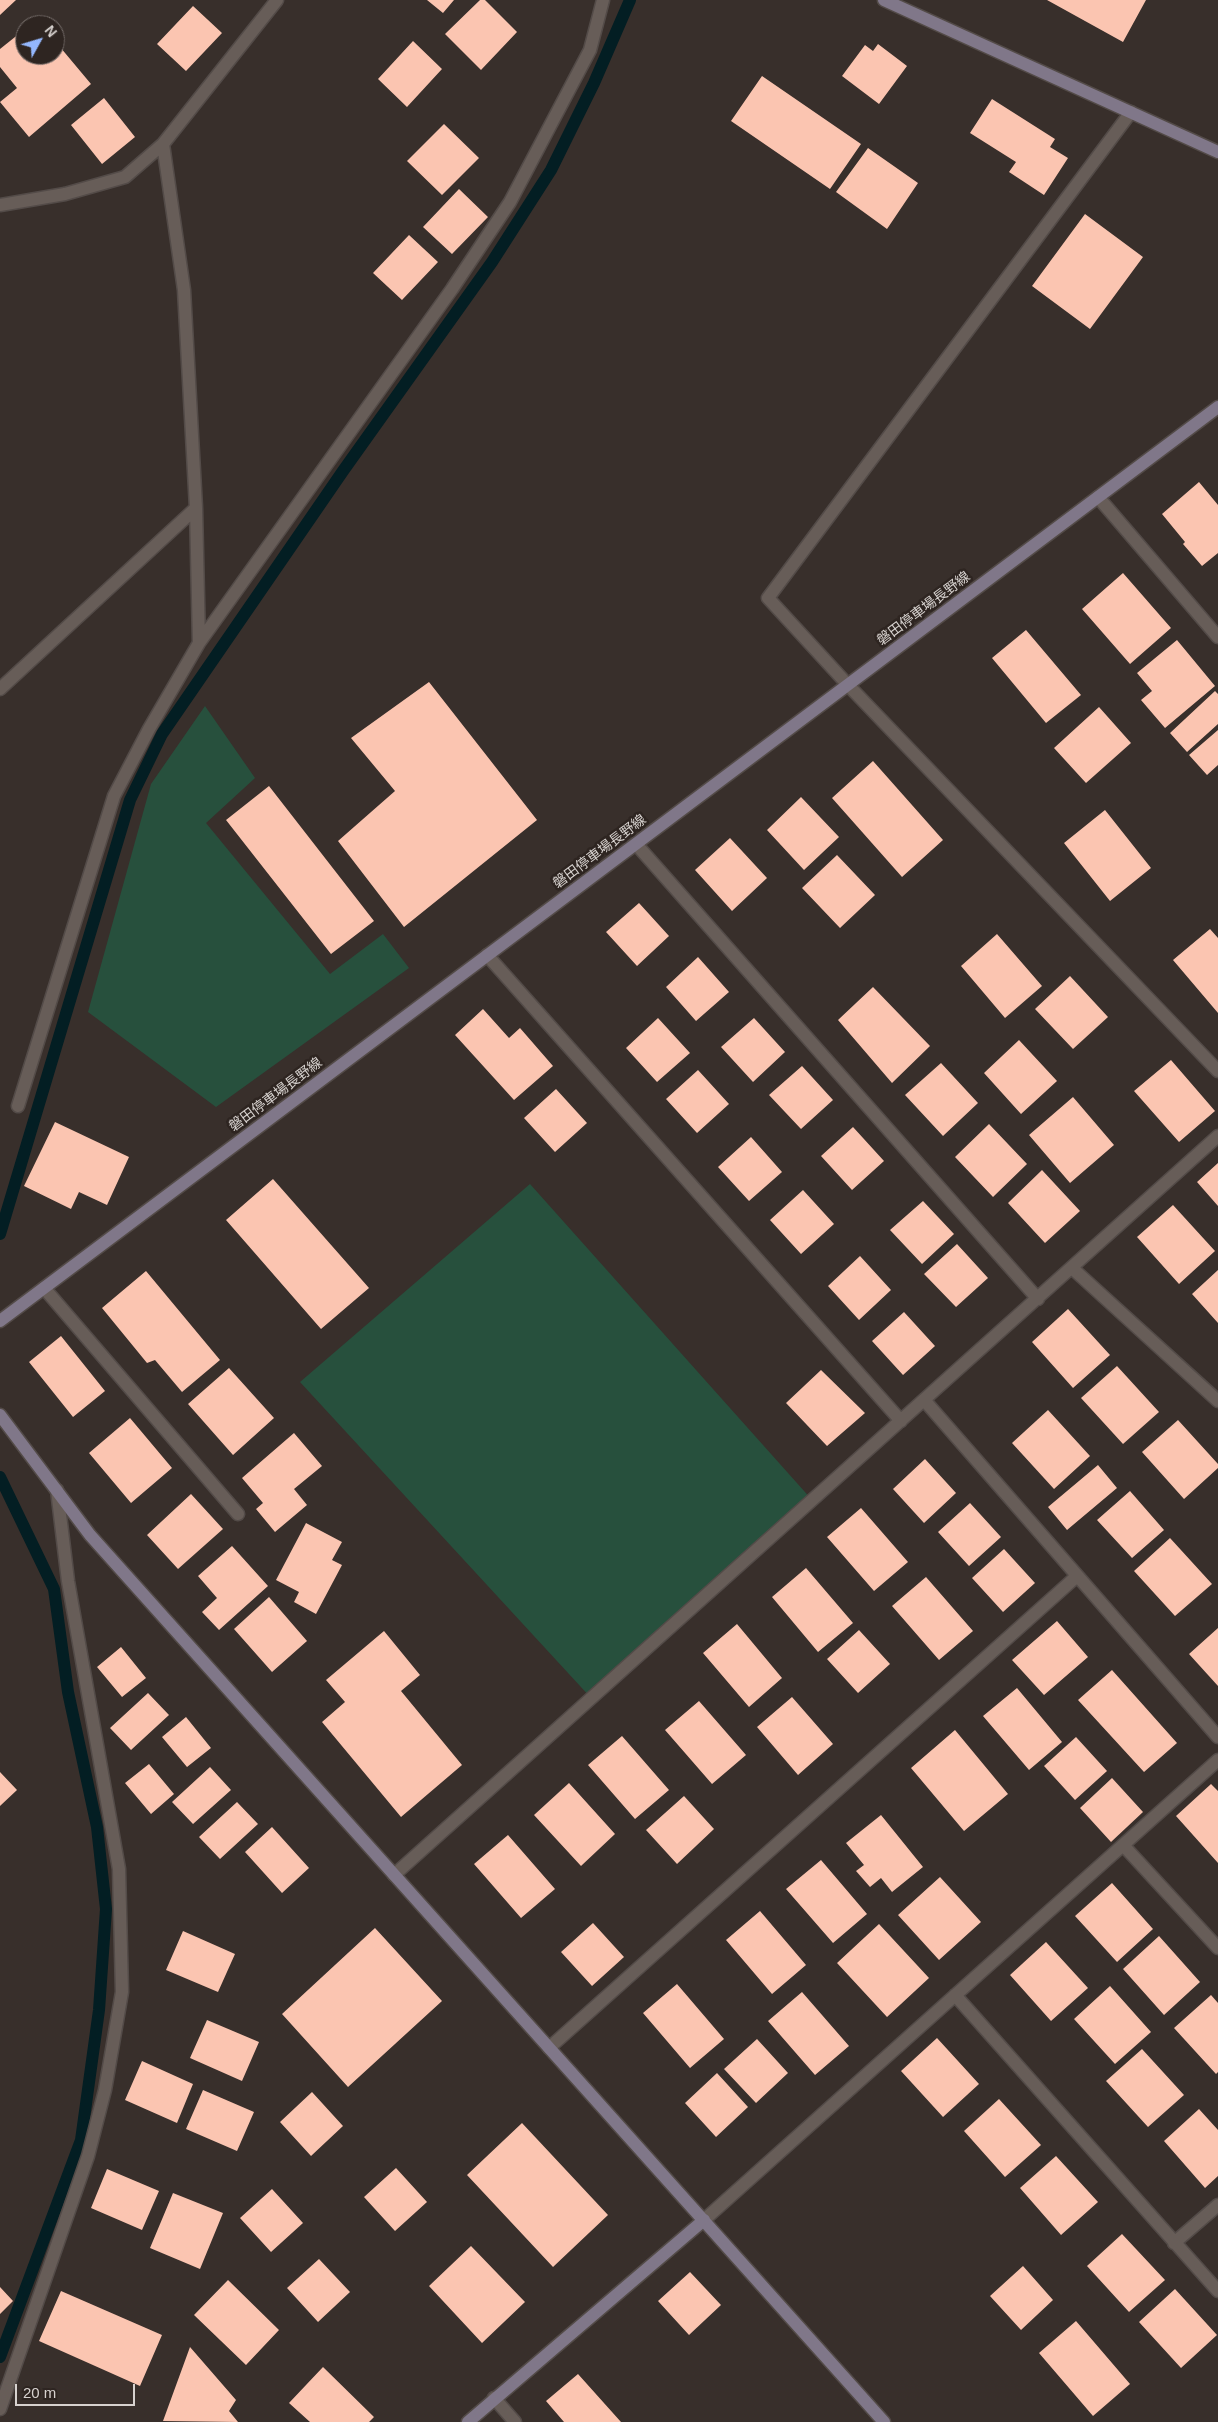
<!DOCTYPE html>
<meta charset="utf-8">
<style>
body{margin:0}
#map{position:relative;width:1218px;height:2422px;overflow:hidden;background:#382f2b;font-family:Helvetica,sans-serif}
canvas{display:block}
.north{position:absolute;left:15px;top:15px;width:50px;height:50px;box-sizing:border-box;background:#2e2521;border:1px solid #726a67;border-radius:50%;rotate:51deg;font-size:14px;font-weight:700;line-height:20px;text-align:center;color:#d7d2cf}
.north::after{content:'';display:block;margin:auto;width:18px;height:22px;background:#94b7fd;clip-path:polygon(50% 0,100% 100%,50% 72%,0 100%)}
.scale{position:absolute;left:15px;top:2384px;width:120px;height:22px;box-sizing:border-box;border:2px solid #d7d2cf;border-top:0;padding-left:6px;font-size:15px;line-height:18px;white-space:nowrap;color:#d7d2cf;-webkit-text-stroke:4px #2e2521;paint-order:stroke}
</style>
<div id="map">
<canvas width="1218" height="2422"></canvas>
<div class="north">N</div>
<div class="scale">20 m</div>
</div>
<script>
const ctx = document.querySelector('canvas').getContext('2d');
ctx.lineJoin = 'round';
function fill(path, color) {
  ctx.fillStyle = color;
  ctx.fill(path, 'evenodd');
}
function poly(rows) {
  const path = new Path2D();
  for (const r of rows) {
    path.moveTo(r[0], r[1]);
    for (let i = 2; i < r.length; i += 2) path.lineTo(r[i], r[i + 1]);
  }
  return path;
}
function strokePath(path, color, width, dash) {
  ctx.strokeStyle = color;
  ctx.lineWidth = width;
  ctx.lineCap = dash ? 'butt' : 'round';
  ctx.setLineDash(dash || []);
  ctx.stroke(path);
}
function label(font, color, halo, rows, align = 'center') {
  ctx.font = font + ' Helvetica,"Noto Sans JP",sans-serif';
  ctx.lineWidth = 5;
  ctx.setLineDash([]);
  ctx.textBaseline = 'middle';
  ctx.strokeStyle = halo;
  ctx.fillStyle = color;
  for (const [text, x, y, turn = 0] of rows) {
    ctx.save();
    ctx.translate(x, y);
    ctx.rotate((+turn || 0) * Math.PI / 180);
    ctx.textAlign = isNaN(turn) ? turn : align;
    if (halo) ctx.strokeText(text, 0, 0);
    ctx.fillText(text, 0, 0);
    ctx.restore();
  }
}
const green = poly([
 [205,706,255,778,206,823,330,974,383,934,409,968,216,1107,88,1012,151,784],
 [530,1184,813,1501,592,1699,300,1382]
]);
const stream = poly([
 [0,1234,130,800,162,734,343,471,492,262,551,170,594,83,630,0],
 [0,1477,54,1589,68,1692,97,1827,106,1909,99,2010,81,2140,0,2357]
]);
const building = poly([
 [0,0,16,0,0,15],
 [427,0,454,0,443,13],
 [480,0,485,0,517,32,481,70,445,34],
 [1047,0,1146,0,1123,42],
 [193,6,222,33,186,71,157,44],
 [25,29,25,55,55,55,55,41,91,84,29,137,0,102,17,88,0,67,0,49],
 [413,41,442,69,407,107,378,79],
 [878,44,907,66,879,104,842,76,865,45,873,51],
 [762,76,861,144,830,189,731,121],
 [104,98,135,137,102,164,71,125],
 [992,99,1055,139,1050,147,1068,158,1044,195,1009,172,1016,162,970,133],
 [444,124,479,158,442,195,407,161],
 [868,148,918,183,887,229,836,192],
 [459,189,488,217,452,254,423,227],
 [1085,214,1143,257,1090,329,1032,286],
 [409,235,438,262,402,300,373,273],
 [1199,482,1218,505,1218,553,1202,566,1183,544,1185,542,1162,514],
 [1123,573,1171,628,1130,664,1082,609],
 [1026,630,1081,695,1046,723,992,658],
 [1177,640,1215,686,1165,728,1141,700,1152,691,1137,673],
 [429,682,537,820,404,927,338,841,395,791,351,738],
 [1215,691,1218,694,1218,724,1187,752,1170,733],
 [1099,707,1131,743,1086,783,1054,748],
 [1218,730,1218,765,1207,775,1189,755],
 [873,761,943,840,902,877,832,798],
 [269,786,374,921,331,954,226,820],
 [801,797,839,837,804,870,767,830],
 [1105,810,1151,868,1110,901,1064,843],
 [730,838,767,878,732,911,695,870],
 [837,855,875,895,840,928,802,888],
 [639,903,669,936,637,966,606,932],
 [1210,929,1218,938,1218,1013,1173,960],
 [997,934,1042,986,1005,1018,961,966],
 [698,957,729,992,696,1021,666,987],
 [1070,976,1108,1017,1073,1049,1035,1009],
 [873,987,930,1046,892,1083,838,1020],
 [483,1009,509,1038,520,1028,553,1066,514,1100,455,1035],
 [658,1018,690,1053,657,1082,626,1048],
 [754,1018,785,1052,753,1082,721,1047],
 [1019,1040,1057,1081,1021,1114,984,1073],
 [1171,1060,1215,1111,1179,1142,1134,1091],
 [941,1063,978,1103,943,1136,905,1095],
 [802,1066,833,1100,801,1129,769,1095],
 [698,1070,729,1104,697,1133,666,1099],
 [556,1089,587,1123,555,1152,524,1118],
 [1073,1097,1114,1145,1070,1183,1029,1135],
 [55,1122,129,1157,107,1205,79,1192,71,1209,24,1186],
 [989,1124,1027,1164,993,1197,955,1157],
 [853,1127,884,1161,852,1190,821,1156],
 [751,1137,782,1172,749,1201,718,1167],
 [1218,1163,1218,1206,1197,1182],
 [1042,1170,1080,1211,1045,1243,1008,1203],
 [273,1179,369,1288,321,1329,226,1220],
 [803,1190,834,1224,801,1254,770,1220],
 [923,1201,954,1234,922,1264,890,1230],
 [1173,1205,1215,1251,1179,1284,1137,1237],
 [957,1244,988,1278,956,1307,924,1274],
 [860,1256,891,1290,859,1320,828,1286],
 [1218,1270,1218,1323,1192,1294],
 [146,1271,220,1360,182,1392,155,1360,147,1363,102,1308],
 [1068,1309,1110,1355,1073,1388,1032,1342],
 [904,1312,935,1346,903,1375,872,1341],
 [61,1336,105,1391,73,1417,29,1362],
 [1117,1366,1159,1412,1123,1444,1081,1398],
 [229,1368,274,1418,233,1455,188,1404],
 [821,1370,865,1413,827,1446,786,1403],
 [1048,1410,1090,1456,1054,1489,1012,1443],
 [130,1418,172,1468,131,1503,89,1453],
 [1178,1420,1218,1464,1218,1468,1184,1499,1142,1452],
 [294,1433,322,1466,294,1489,307,1505,275,1532,256,1509,263,1503,242,1478],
 [925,1459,956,1493,924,1523,893,1489],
 [1098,1465,1117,1488,1067,1530,1048,1507],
 [1130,1491,1164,1530,1132,1558,1097,1520],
 [191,1494,223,1529,178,1569,147,1535],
 [970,1503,1001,1537,969,1566,938,1532],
 [861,1508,908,1562,874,1591,827,1537],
 [306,1523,342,1542,332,1560,342,1565,316,1614,294,1602,299,1592,276,1580],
 [1170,1538,1212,1584,1175,1616,1134,1571],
 [232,1546,268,1586,219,1630,202,1612,217,1598,198,1576],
 [1004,1549,1035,1583,1003,1612,972,1578],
 [806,1568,853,1623,818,1652,772,1597],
 [926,1577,973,1631,939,1660,892,1606],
 [269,1597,307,1641,272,1672,234,1629],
 [1057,1621,1088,1657,1044,1695,1012,1660],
 [737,1624,782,1678,749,1707,703,1653],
 [1218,1628,1218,1686,1189,1654],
 [859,1630,890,1664,858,1693,827,1659],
 [384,1631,420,1675,401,1691,462,1765,401,1817,322,1722,345,1702,326,1680],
 [121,1647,146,1678,122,1697,97,1667],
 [1112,1670,1177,1743,1144,1772,1078,1700],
 [1017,1688,1062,1742,1029,1770,983,1716],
 [148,1693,169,1715,131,1750,110,1728],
 [792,1697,833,1744,798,1775,757,1727],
 [699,1701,746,1755,712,1784,665,1730],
 [186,1717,211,1748,187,1767,162,1737],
 [955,1730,1008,1794,964,1831,911,1768],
 [622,1736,669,1790,635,1819,588,1765],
 [1076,1737,1107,1771,1075,1800,1044,1766],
 [149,1764,174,1794,151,1814,125,1783],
 [210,1767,231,1790,193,1824,172,1802],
 [0,1772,17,1790,0,1806],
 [1112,1778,1143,1812,1111,1842,1080,1808],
 [569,1783,615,1834,581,1866,534,1815],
 [1211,1784,1218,1791,1218,1863,1176,1816],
 [684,1796,714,1829,677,1864,646,1830],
 [237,1802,258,1824,220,1859,199,1837],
 [881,1815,923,1867,892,1892,881,1878,870,1887,856,1871,864,1865,846,1843],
 [272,1827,309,1868,282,1893,245,1852],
 [508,1835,555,1889,521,1918,474,1864],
 [821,1860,867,1914,833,1943,786,1889],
 [940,1877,981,1922,939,1960,898,1915],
 [1112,1883,1153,1929,1117,1962,1075,1916],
 [760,1911,806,1965,772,1994,726,1940],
 [593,1923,624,1957,592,1986,561,1952],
 [879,1924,929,1978,887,2017,837,1963],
 [375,1928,442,2001,348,2087,282,2014],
 [183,1931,235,1954,218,1992,166,1970],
 [1159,1936,1200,1982,1164,2015,1123,1969],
 [1046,1942,1088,1988,1051,2021,1010,1975],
 [677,1984,724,2039,690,2068,643,2013],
 [1110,1986,1151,2032,1115,2064,1074,2019],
 [802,1992,849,2046,815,2075,768,2021],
 [1211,1995,1218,2003,1218,2072,1216,2074,1174,2028],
 [207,2020,259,2042,242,2081,190,2058],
 [937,2038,979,2084,943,2117,901,2071],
 [757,2039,788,2073,756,2103,724,2069],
 [1142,2049,1184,2095,1148,2127,1106,2081],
 [142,2061,193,2084,177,2123,125,2100],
 [717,2073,748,2107,716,2137,685,2103],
 [203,2090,254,2112,237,2151,186,2129],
 [312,2092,343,2126,311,2156,280,2122],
 [999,2099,1041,2145,1005,2177,964,2131],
 [1199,2109,1218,2130,1218,2176,1205,2188,1164,2141],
 [522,2123,608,2215,553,2267,467,2175],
 [1056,2156,1098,2202,1061,2235,1020,2188],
 [396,2168,427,2202,395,2231,364,2197],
 [107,2169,159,2191,142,2230,91,2208],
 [272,2189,303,2223,271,2252,240,2218],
 [173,2193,223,2213,200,2269,150,2248],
 [1122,2234,1165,2280,1129,2312,1087,2266],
 [471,2246,525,2302,482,2343,429,2286],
 [319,2259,350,2292,318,2322,287,2288],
 [1023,2266,1053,2300,1021,2330,990,2296],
 [690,2272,721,2305,689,2335,658,2301],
 [228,2280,279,2330,246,2365,194,2315],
 [0,2287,13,2301,0,2314],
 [1175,2289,1217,2335,1181,2368,1139,2322],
 [61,2291,162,2335,140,2386,39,2341],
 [1076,2321,1130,2384,1093,2416,1039,2353],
 [190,2347,236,2400,229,2411,238,2422,163,2421],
 [323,2367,374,2417,369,2422,310,2422,289,2403],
 [578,2374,621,2422,564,2422,546,2401]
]);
const street = poly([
 [1131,112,768,598,848,685,1218,1071],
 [0,205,65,194,125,177,163,144,277,0],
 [1098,497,1218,637],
 [196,508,199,643],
 [0,689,196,508,184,290,163,144],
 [636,844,1038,1299],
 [487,955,901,1421],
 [18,1106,114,796,149,729,199,643,452,289,510,202,590,50,603,0],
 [1072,1268,1218,1401],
 [44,1288,238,1514],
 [925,1401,1218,1737],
 [1123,1845,1218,1948],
 [394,1875,1218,1136],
 [955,1995,1218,2291],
 [549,2048,1077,1576],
 [704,2220,1218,1760],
 [1174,2243,1218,2205],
 [494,2398,515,2422],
 [0,2409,88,2156,105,2090,122,1992,119,1869,68,1581,57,1490]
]);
const secondary = poly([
 [884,0,1218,152],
 [0,1321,1218,407],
 [0,1415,90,1535,884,2422],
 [468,2422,704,2220]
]);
const streetNames = [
 ["磐田停車場長野線",924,609,-37],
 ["磐田停車場長野線",600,852,-37],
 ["磐田停車場長野線",276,1095,-37]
];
fill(green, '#27503d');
strokePath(stream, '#031e23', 12);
fill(building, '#fbc5b1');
strokePath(street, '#534b48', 15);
strokePath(secondary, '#534b48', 15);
strokePath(street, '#675d58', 12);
strokePath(secondary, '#807789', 12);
label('14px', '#d7d2cf', '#2e2521', streetNames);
</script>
